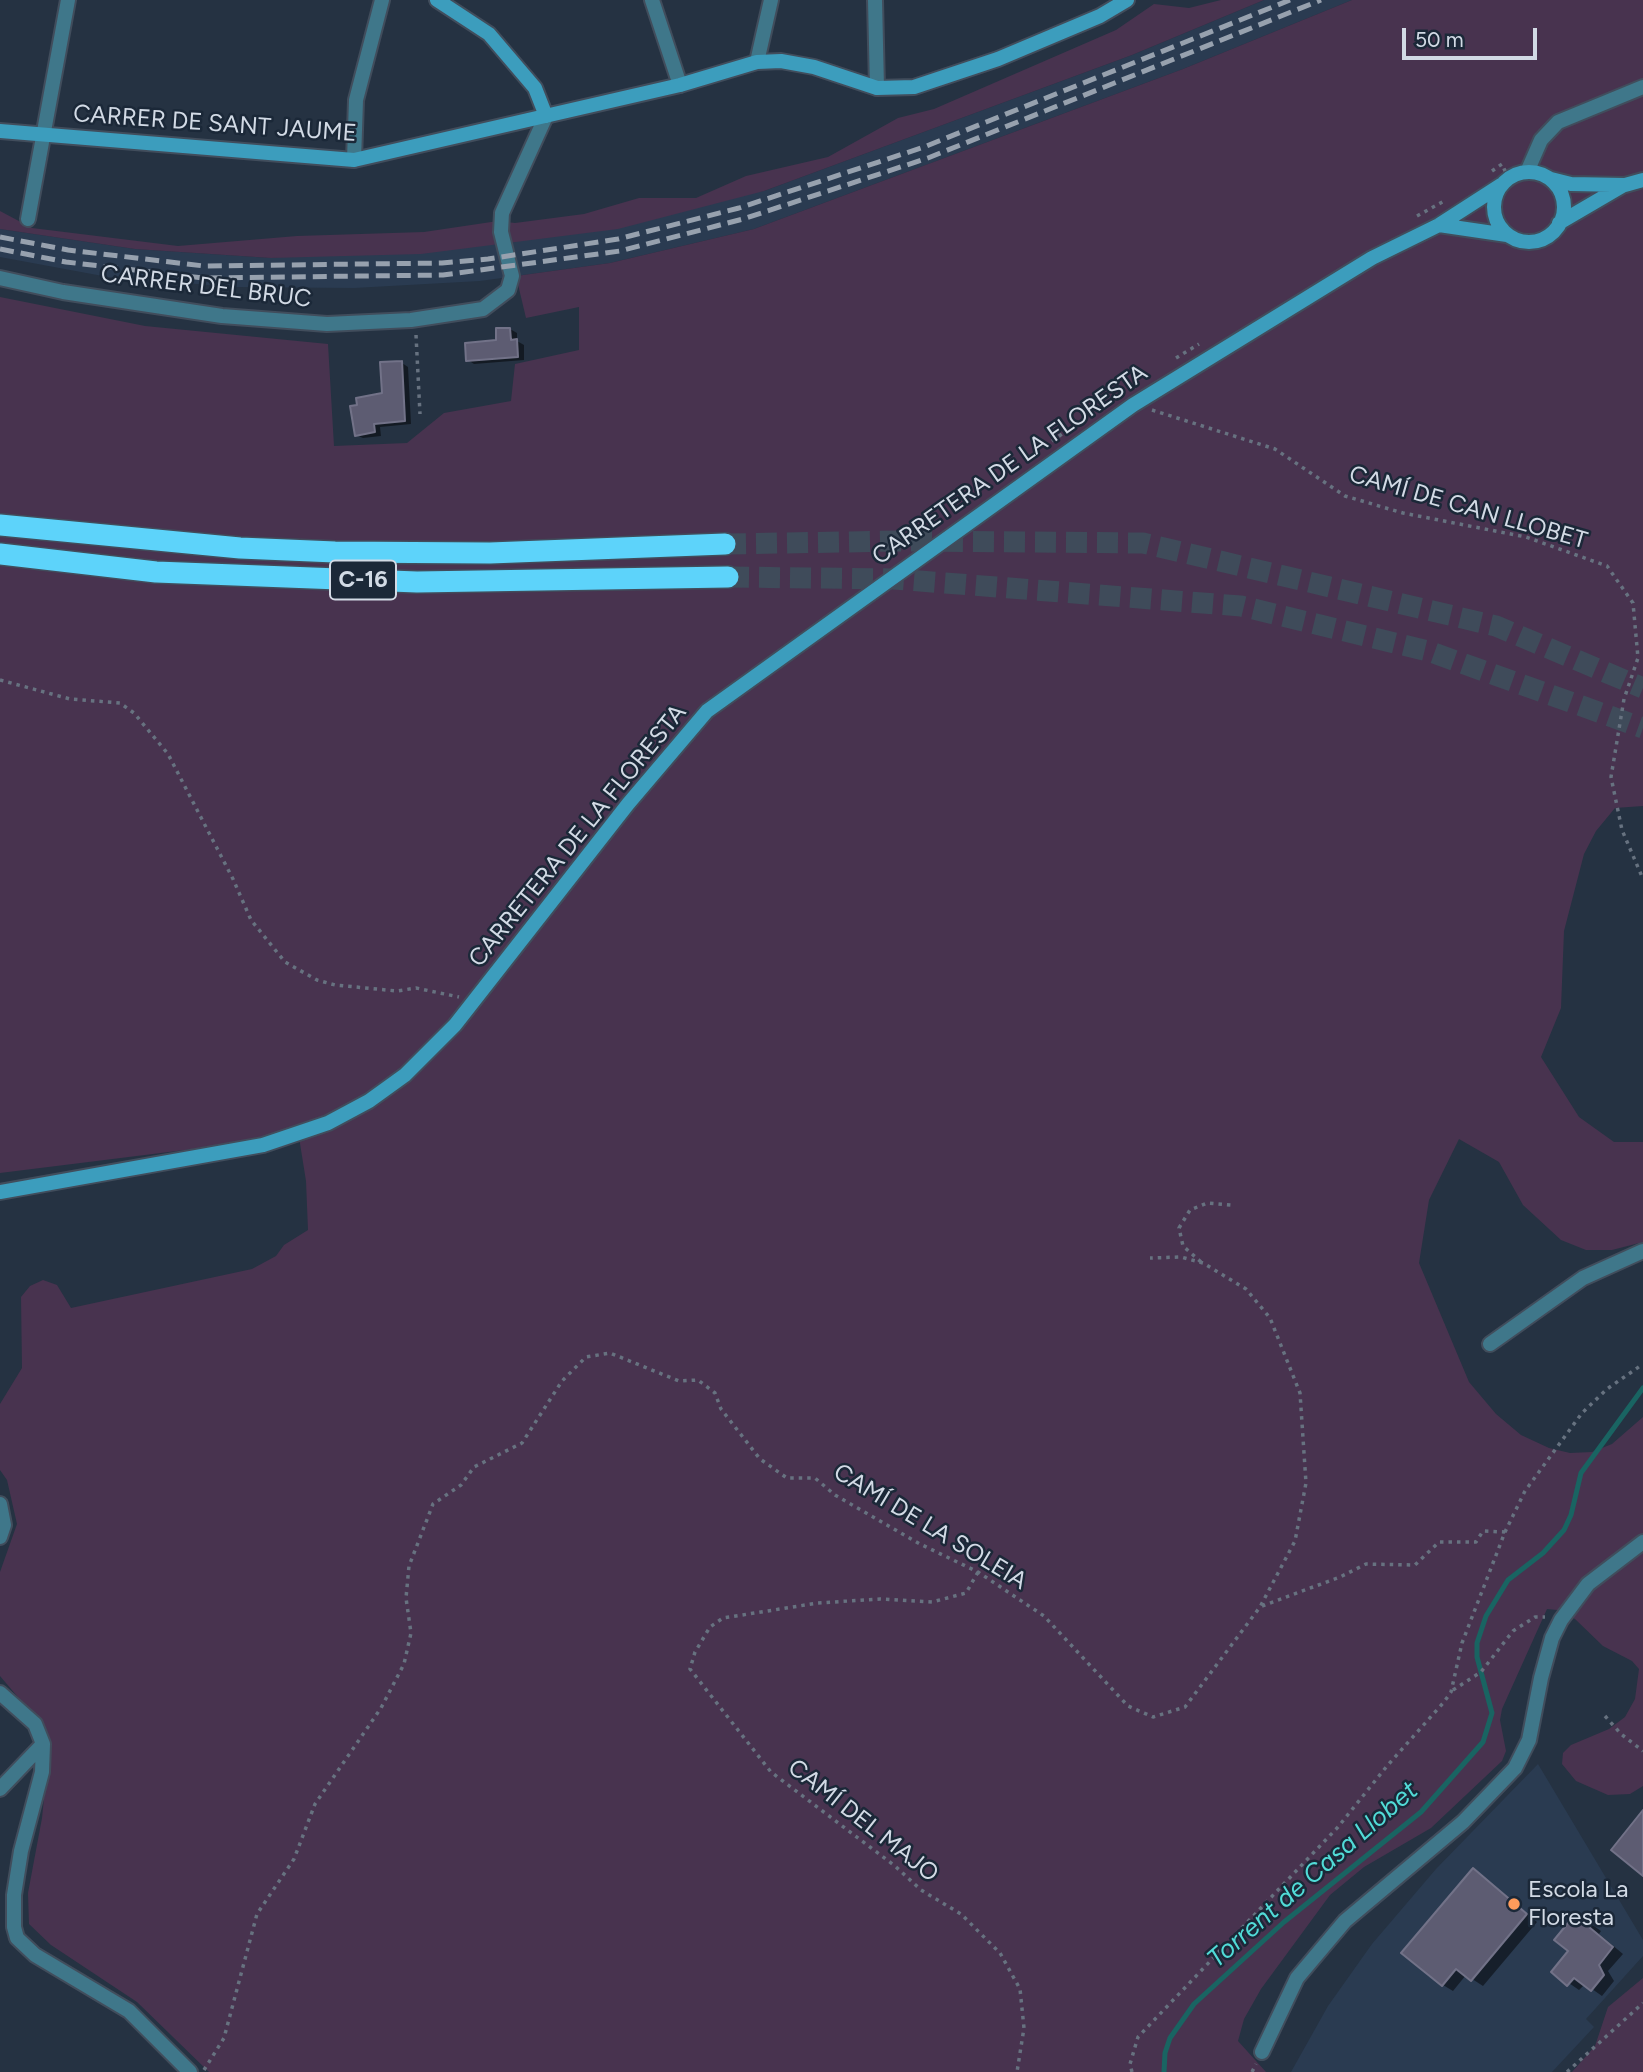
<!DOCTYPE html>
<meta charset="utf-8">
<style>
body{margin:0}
#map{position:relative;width:1643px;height:2072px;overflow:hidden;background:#253242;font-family:Figtree,sans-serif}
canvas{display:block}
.scale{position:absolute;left:1402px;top:28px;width:135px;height:32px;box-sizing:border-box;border:4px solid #d2dae5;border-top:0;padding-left:9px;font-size:21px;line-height:24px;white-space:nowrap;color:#d2dae5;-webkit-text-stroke:5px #1b2838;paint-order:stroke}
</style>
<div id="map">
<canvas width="1643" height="2072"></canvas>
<div class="scale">50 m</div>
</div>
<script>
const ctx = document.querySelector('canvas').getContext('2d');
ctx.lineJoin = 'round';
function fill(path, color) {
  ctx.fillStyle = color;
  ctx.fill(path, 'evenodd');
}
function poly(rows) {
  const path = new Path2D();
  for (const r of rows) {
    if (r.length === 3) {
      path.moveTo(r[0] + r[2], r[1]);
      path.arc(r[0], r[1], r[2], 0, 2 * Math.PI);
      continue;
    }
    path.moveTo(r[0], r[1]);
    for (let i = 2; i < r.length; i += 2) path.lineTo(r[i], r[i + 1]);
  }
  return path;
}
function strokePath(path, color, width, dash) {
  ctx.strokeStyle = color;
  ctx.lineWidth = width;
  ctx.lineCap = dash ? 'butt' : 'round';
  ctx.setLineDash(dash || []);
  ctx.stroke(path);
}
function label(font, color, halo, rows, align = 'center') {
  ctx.font = font + ' Figtree,sans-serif';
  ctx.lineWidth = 5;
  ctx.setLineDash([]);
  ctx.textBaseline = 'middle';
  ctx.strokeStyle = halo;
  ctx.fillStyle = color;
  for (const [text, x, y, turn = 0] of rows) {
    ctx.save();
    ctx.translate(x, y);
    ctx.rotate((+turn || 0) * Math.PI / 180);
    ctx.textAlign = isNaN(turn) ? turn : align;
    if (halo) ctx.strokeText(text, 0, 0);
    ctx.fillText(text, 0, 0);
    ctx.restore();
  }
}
const built = poly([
 [1264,0,1352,0,1183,69,754,229,610,263,480,281,354,288,235,287,108,277,0,257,0,229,135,249,271,258,764,191,1132,55],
 [1538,1764,1643,1940,1643,1956,1586,2019,1594,2027,1552,2072,1291,2072,1328,2006,1372,1944,1436,1869]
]);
const green = poly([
 [1221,0,1264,0,1132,55,764,191,618,229,421,254,271,258,135,249,0,229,0,211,32,228,178,246,297,236,424,232,498,221,515,223,584,214,639,198,696,198,746,176,828,157,898,118,934,109,1116,30,1154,4,1189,8],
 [1352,0,1643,0,1643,806,1615,808,1596,831,1584,854,1564,931,1561,1008,1541,1057,1579,1117,1614,1142,1643,1142,1643,1242,1612,1250,1586,1250,1561,1240,1523,1205,1499,1162,1459,1139,1429,1200,1419,1263,1469,1382,1496,1414,1521,1435,1549,1448,1570,1453,1592,1452,1612,1444,1643,1417,1643,1786,1630,1794,1608,1795,1576,1781,1562,1764,1563,1753,1571,1745,1609,1729,1625,1717,1635,1699,1639,1669,1632,1661,1603,1646,1575,1619,1557,1610,1547,1609,1502,1709,1500,1720,1506,1751,1502,1761,1431,1828,1364,1867,1330,1895,1261,1989,1244,2019,1238,2041,1266,2072,209,2072,137,2002,51,1945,29,1924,28,1893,42,1818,49,1749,45,1729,0,1676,0,1572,17,1524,7,1480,0,1470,0,1404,22,1368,21,1297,30,1286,43,1280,57,1285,71,1308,252,1269,276,1256,284,1245,308,1230,306,1181,298,1131,193,1149,0,1173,0,297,145,326,328,344,334,446,407,443,444,413,511,401,515,364,579,350,579,307,526,318,516,276,610,263,754,229,1183,69],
 [1643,1978,1643,2072,1572,2072,1595,2046,1608,2007]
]);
const shadow = poly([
 [510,329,517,333,517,341,524,345,524,360,474,364,468,360,498,341],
 [402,363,408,367,411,424,380,427,381,436,363,438,356,435],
 [1473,1870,1537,1922,1483,1986,1466,1975,1453,1991,1443,1985],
 [1577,1914,1601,1931,1599,1934,1623,1954,1608,1971,1614,1981,1602,1996,1585,1984,1579,1990,1553,1972,1571,1951]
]);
const stream = poly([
 [1164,2072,1165,2053,1170,2038,1194,2004,1284,1922,1421,1812,1483,1742,1492,1713,1477,1657,1477,1643,1486,1616,1508,1580,1543,1553,1564,1530,1571,1515,1581,1473,1643,1388]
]);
const building = poly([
 [496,328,510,328,511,340,517,339,518,357,466,361,465,343,496,340,496,328],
 [402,361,405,421,374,424,375,432,355,436,350,406,357,405,356,398,382,393,380,362,402,361],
 [1643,1810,1643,1876,1611,1850,1643,1810],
 [1473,1868,1527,1914,1471,1981,1456,1969,1442,1986,1401,1953,1473,1868],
 [1577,1912,1592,1924,1589,1927,1613,1947,1599,1965,1604,1975,1591,1991,1574,1978,1567,1986,1551,1972,1568,1951,1554,1940,1577,1912]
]);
const highwayTunnel = poly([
 [725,544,901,541,1143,543,1496,626,1643,688],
 [728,577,894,579,1241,606,1428,651,1643,728]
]);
const path = poly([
 [1492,171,1502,164,1505,171],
 [1417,216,1444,201],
 [416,335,420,414],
 [1176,358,1199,344],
 [1152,410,1275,449,1345,496,1403,513,1526,537,1607,566,1633,603,1638,658,1624,699,1611,777,1622,830,1643,879],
 [1045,446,1062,434],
 [0,680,70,699,120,703,134,713,168,754,233,879,251,920,285,962,317,980,335,985,397,991,416,988,459,997],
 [1201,1262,1183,1246,1179,1228,1190,1210,1207,1203,1231,1205],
 [978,1572,966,1593,932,1602,880,1599,818,1603,723,1618,710,1627,695,1652,690,1669,771,1772,895,1866,921,1890,961,1914,1000,1953,1020,1989,1024,2028,1017,2072],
 [1262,1606,1340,1577,1366,1564,1415,1565,1439,1542,1476,1542,1483,1531,1505,1532],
 [1453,1690,1481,1672,1513,1631,1535,1617,1545,1617],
 [1605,1716,1621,1734,1643,1751],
 [204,2070,224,2038,257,1914,294,1859,315,1804,381,1708,404,1664,411,1633,406,1598,409,1566,433,1504,461,1485,474,1467,522,1443,562,1381,586,1357,610,1353,679,1381,698,1380,715,1393,721,1409,760,1459,787,1478,815,1478,835,1495,920,1544,978,1572,1044,1616,1128,1706,1153,1717,1185,1707,1260,1607,1295,1541,1306,1483,1300,1393,1270,1318,1246,1289,1203,1263,1181,1257,1150,1258],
 [1132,2072,1130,2064,1138,2037,1338,1827,1387,1766,1444,1702,1451,1692,1462,1643,1505,1532,1525,1491,1582,1413,1607,1389,1643,1364],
 [1252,2072,1256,2064],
 [1567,2072,1643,2003]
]);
const street = poly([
 [652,0,680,85],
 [875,0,877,88],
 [757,62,771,0],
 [354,160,356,100,382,0],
 [1527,172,1541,140,1558,122,1643,87],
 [28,219,68,0],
 [0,278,63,292,222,316,327,324,411,320,483,309,508,290,512,276,501,232,502,213,546,116],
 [1490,1344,1583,1278,1643,1251],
 [0,1504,4,1525,0,1537],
 [0,1693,35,1724,43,1744,42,1772,21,1851,14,1895,14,1927,17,1938,35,1955,129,2011,190,2072],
 [0,1789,43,1744],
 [1262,2052,1297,1978,1345,1921,1463,1822,1515,1768,1529,1740,1541,1678,1552,1638,1561,1620,1588,1584,1643,1542]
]);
const secondary = poly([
 [437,0,489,34,535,88,546,116],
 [0,131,354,160,680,85,757,62,781,61,814,67,877,88,914,87,998,59,1100,16,1127,0],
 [1529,207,35],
 [1551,179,1571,184,1625,185,1643,180],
 [1559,223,1624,185],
 [1439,225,1507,235],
 [0,1192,263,1145,328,1123,369,1101,405,1075,455,1025,628,804,707,711,1133,405,1372,258,1439,225,1501,185]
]);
const highway = poly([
 [0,525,240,548,335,552,490,553,725,544],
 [0,554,156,572,417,582,728,577]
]);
const rail = poly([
 [0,237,68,250,204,266,442,263,488,259,618,239,739,208,924,147,1290,0],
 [0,249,66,262,203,278,443,275,620,251,743,219,928,158,1321,0]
]);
const markers = [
 [1514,1904,7,"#ff9b5b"]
];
const shields = [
 [363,580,66]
];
const shieldNames = [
 ["C-16",363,580]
];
const streetNames = [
 ["CARRER DE SANT JAUME",215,124,4],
 ["CARRER DEL BRUC",206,287,7],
 ["CARRETERA DE LA FLORESTA",1010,465,-35],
 ["CAMÍ DE CAN LLOBET",1468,508,16],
 ["CARRETERA DE LA FLORESTA",578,836,-51],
 ["CAMÍ DE LA SOLEIA",930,1527,31],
 ["CAMÍ DEL MAJO",863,1821,38]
];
const poiNames = [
 ["Escola La",1528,1890],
 ["Floresta",1528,1918]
];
const waterNames = [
 ["Torrent de Casa Llobet",1313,1875,-41]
];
fill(built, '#2a3b51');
fill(green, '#48334f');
fill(shadow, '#0007');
strokePath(stream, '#196462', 5);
fill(building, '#5d5c72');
strokePath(building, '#727288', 2);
strokePath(highwayTunnel, '#3f4b5a', 21, [21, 10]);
strokePath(street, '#414d5c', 18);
strokePath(secondary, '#414d5c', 18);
strokePath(highway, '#414d5c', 24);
strokePath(path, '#677280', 3.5, [3.5, 5]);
strokePath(street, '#3f778a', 14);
strokePath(secondary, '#3c9dbd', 14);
strokePath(highway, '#5dd3fa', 21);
strokePath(rail, '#97a1ae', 5, [14, 7]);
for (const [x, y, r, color] of markers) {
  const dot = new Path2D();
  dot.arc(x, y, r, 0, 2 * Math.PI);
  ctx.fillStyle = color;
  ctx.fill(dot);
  strokePath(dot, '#1b2838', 2.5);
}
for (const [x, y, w] of shields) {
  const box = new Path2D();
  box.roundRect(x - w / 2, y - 19.5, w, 39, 5);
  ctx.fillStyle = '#1b2838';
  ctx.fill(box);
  strokePath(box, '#d2dae5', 2);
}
label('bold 23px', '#d2dae5', null, shieldNames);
label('24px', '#d2dae5', '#1b2838', streetNames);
label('24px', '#d2dae5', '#1b2838', poiNames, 'left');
label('italic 26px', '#51dbd7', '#1b2838', waterNames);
</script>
